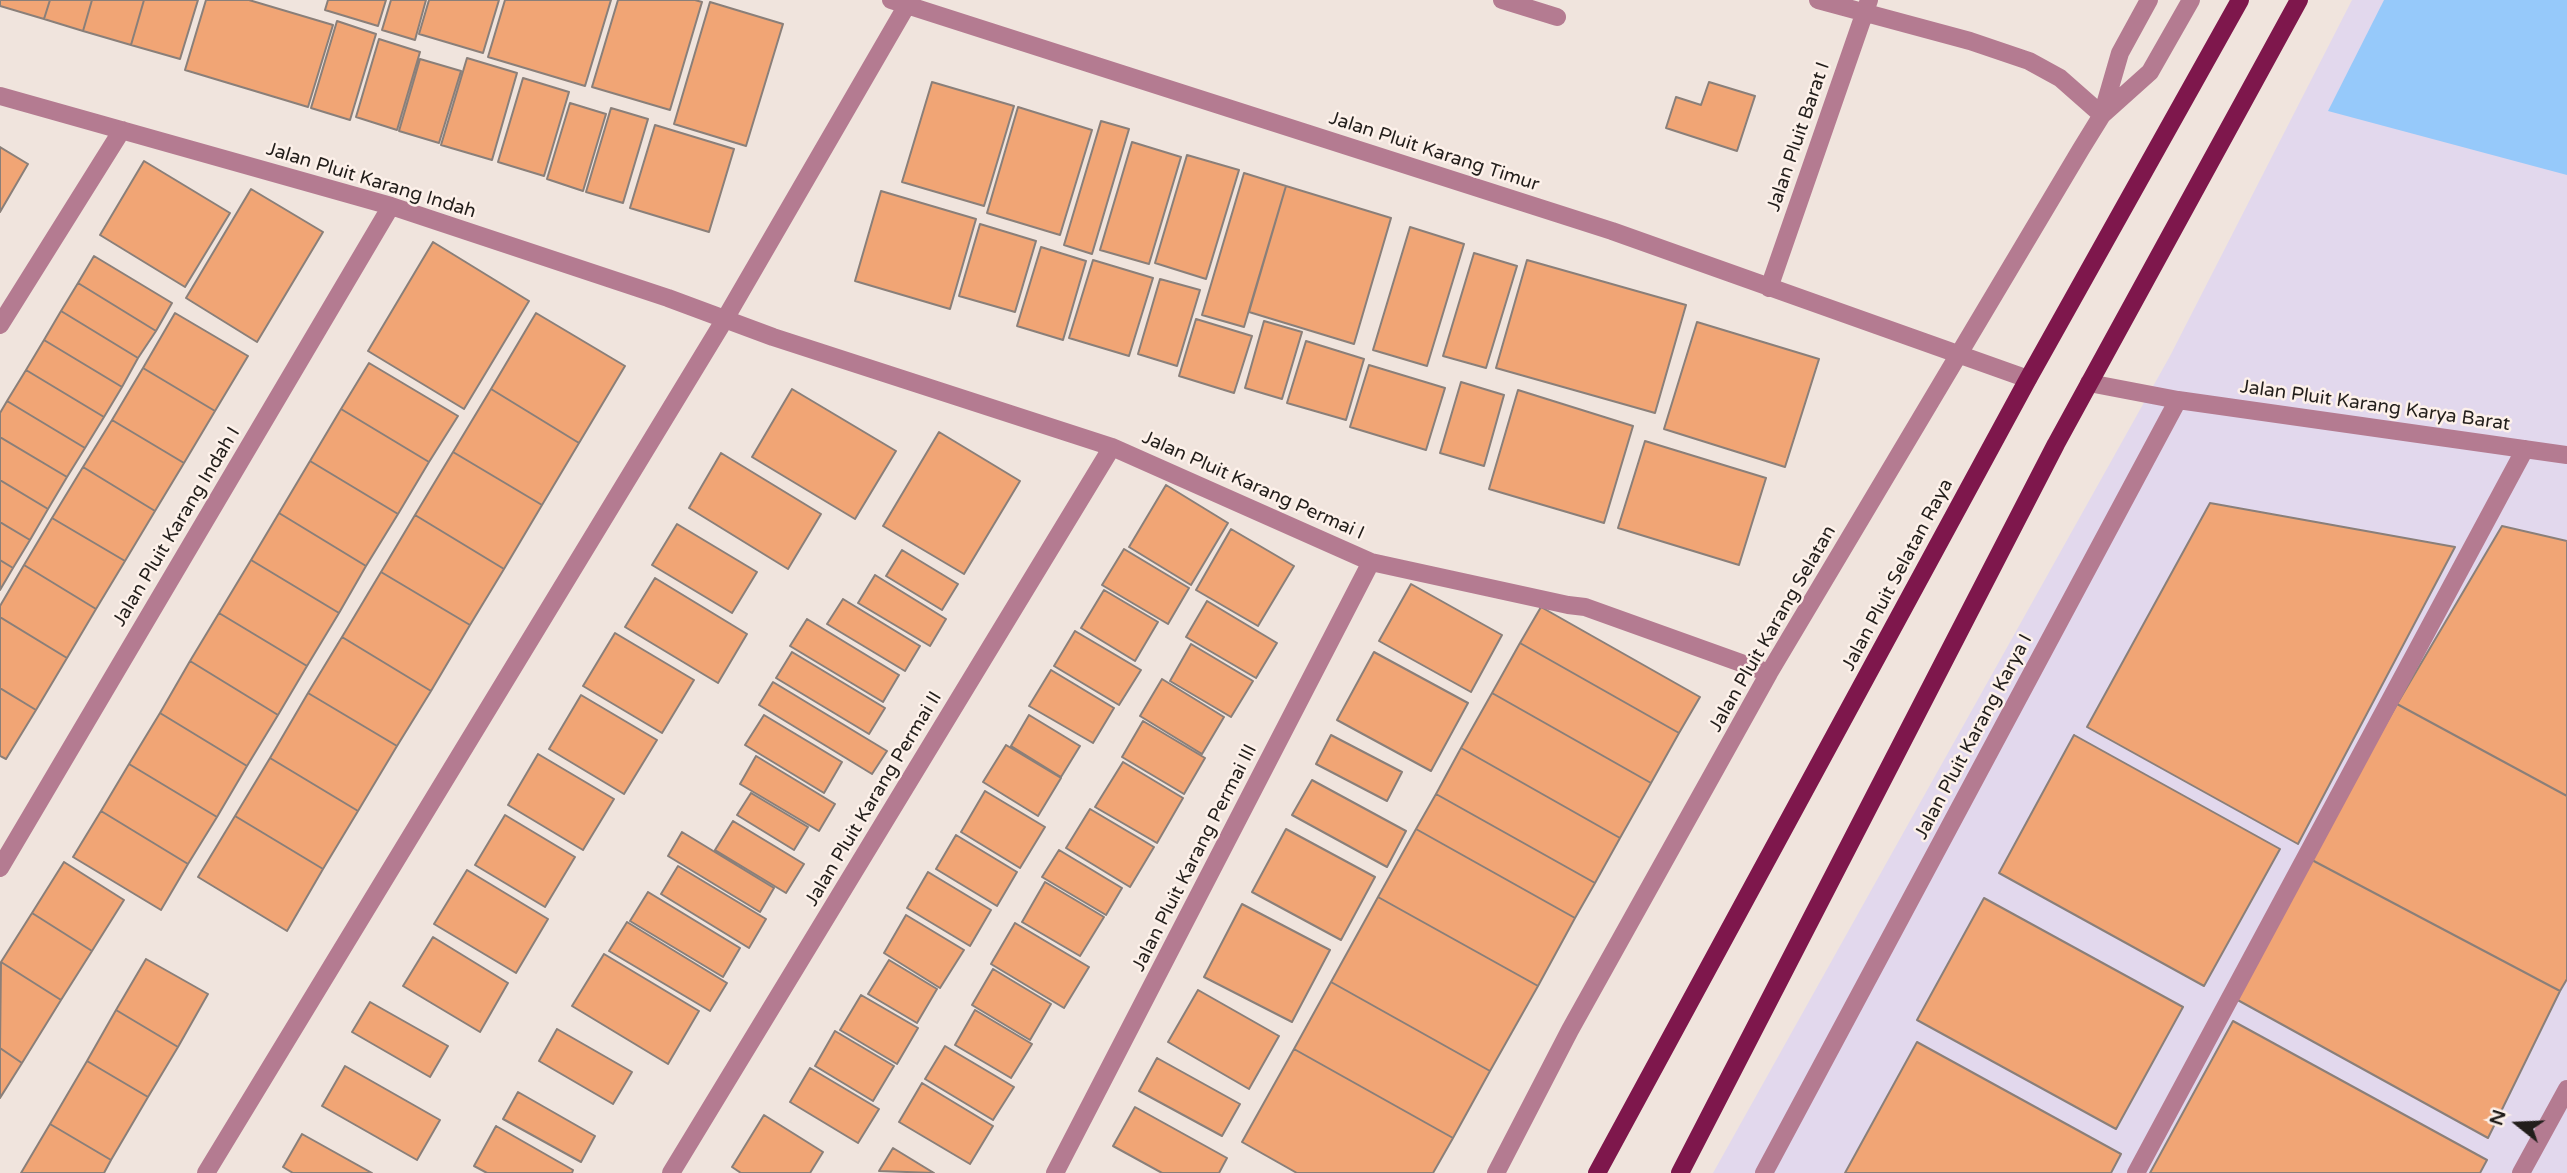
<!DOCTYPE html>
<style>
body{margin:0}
#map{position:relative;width:2567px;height:1173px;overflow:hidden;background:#f0e4dd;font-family:"Varela Round",sans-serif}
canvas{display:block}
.north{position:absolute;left:2483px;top:1089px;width:70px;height:70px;-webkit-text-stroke:5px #fdf1ea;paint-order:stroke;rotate:288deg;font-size:19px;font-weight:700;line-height:28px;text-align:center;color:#221e1b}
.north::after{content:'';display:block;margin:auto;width:24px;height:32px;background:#221e1b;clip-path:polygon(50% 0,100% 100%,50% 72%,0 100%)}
</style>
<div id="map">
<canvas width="2567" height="1173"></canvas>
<div class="north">N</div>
</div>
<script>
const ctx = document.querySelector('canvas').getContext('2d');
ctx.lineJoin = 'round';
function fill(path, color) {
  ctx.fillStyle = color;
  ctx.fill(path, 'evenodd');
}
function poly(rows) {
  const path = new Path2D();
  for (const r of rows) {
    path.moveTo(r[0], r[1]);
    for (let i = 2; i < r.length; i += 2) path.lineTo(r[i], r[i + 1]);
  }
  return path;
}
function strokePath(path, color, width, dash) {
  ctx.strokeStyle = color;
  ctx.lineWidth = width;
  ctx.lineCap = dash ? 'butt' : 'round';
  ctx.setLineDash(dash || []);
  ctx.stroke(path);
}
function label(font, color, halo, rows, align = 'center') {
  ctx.font = font + ' "Varela Round",sans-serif';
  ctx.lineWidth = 5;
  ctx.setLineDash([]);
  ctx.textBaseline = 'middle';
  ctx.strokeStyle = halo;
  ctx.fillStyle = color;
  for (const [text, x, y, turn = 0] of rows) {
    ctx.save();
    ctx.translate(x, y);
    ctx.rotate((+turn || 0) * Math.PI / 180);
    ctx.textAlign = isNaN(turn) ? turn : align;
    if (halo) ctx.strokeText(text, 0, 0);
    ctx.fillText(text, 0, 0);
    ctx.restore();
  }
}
const industrial = poly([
 [2352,0,2567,0,2567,1173,1713,1173,2170,356]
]);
const water = poly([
 [2384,0,2567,0,2567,175,2328,111]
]);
const building = poly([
 [0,0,50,0,44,19,0,6,0,0],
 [50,0,92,0,83,31,44,19,50,0],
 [92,0,144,0,131,45,83,31,92,0],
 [144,0,198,0,180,59,131,45,144,0],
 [206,0,249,0,333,25,308,107,185,70,206,0],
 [328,0,386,0,378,26,325,10,328,0],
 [391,0,426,0,415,40,382,30,391,0],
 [429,0,499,0,483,53,419,34,429,0],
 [505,0,611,0,585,86,488,57,505,0],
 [618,0,695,0,702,2,670,110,592,87,618,0],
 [710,2,783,24,746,146,674,124,710,2],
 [337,21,376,34,350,120,311,108,337,21],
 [379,39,420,52,397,130,356,117,379,39],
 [467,58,517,73,492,160,441,145,467,58],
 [420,59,461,71,439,143,399,131,420,59],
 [523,78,569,92,544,176,498,162,523,78],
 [932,82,1014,106,984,206,902,182,932,82],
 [1709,82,1755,96,1737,151,1666,128,1676,97,1701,105,1709,82],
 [570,103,606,114,583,191,547,179,570,103],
 [1018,107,1092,130,1060,235,987,213,1018,107],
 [611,108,648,119,623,203,586,192,611,108],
 [1101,121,1129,129,1092,254,1064,245,1101,121],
 [655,125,734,149,709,232,630,208,655,125],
 [1132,142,1181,157,1149,264,1100,250,1132,142],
 [0,147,28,164,0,212,0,147],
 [1187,155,1239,170,1206,279,1155,263,1187,155],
 [144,161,230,213,185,287,100,235,144,161],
 [1244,173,1286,186,1244,327,1202,315,1244,173],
 [1286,186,1391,218,1354,344,1249,312,1286,186],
 [251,189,323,232,257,342,186,298,251,189],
 [881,191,976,219,950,309,855,281,881,191],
 [980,224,1036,241,1015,312,959,296,980,224],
 [1410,227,1464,244,1427,366,1373,350,1410,227],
 [433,242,529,301,464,409,368,351,433,242],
 [1041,247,1086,261,1063,340,1017,326,1041,247],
 [1474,253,1517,266,1486,368,1443,356,1474,253],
 [94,256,172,303,156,331,78,283,94,256],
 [1093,260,1153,278,1129,356,1069,338,1093,260],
 [1527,260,1686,305,1655,413,1496,368,1527,260],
 [1160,279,1200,290,1177,366,1138,354,1160,279],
 [78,283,156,331,138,358,61,311,78,283],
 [61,311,138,358,122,387,44,340,61,311],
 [175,313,248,356,215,411,143,368,175,313],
 [536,313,625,366,579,443,491,389,536,313],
 [1196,319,1252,336,1234,393,1179,376,1196,319],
 [1264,321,1302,332,1282,399,1245,388,1264,321],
 [1697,322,1819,359,1785,467,1664,429,1697,322],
 [44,340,122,387,104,417,26,370,44,340],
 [1306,341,1364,359,1346,420,1287,403,1306,341],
 [369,363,458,416,429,462,341,409,369,363],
 [1369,365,1445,388,1426,450,1350,427,1369,365],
 [143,368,215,411,184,463,112,420,143,368],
 [26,370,104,417,85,448,7,401,26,370],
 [1461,382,1504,395,1484,466,1440,453,1461,382],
 [491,389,579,443,542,505,453,452,491,389],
 [792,389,896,451,855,519,752,457,792,389],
 [1518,390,1633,426,1604,523,1489,489,1518,390],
 [7,401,85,448,67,477,0,437,0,413,7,401],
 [341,409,429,462,398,514,310,461,341,409],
 [112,420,184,463,155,511,83,467,112,420],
 [939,432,1020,481,964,574,883,526,939,432],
 [0,437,67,477,48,509,0,480,0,437],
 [1645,441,1766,478,1739,565,1618,528,1645,441],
 [453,452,542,505,504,569,415,515,453,452],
 [721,453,821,514,788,569,689,508,721,453],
 [310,461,398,514,366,566,279,513,310,461],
 [83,467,155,511,125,561,52,518,83,467],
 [0,480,48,509,30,540,0,522,0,480],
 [1166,485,1228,523,1191,585,1129,547,1166,485],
 [2210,503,2455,547,2298,844,2087,727,2210,503],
 [279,513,366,566,339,613,251,560,279,513],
 [415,515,504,569,470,625,381,572,415,515],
 [52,518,125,561,96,609,24,565,52,518],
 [0,522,30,540,13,568,0,560,0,522],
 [677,524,757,572,732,613,652,565,677,524],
 [2502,526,2567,541,2567,796,2397,704,2502,526],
 [1231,529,1294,566,1258,626,1196,590,1231,529],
 [1124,549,1189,588,1168,624,1102,585,1124,549],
 [902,550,958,584,942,610,886,576,902,550],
 [0,560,13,568,0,590,0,560],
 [251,560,339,613,307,666,219,613,251,560],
 [24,565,96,609,67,658,0,617,0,606,24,565],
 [381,572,470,625,431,691,342,637,381,572],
 [875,575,946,619,930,646,858,603,875,575],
 [655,578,747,634,718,683,625,627,655,578],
 [1411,584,1502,635,1471,692,1379,641,1411,584],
 [1104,590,1158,622,1135,661,1081,628,1104,590],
 [843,599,920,646,905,671,827,624,843,599],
 [1207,601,1277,643,1256,678,1186,637,1207,601],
 [1541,607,1700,697,1679,733,1520,643,1541,607],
 [219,613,307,666,278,715,190,661,219,613],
 [0,617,67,658,36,710,0,688,0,617],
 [807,619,899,675,883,702,790,646,807,619],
 [1075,631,1141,670,1119,705,1054,666,1075,631],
 [615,633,694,680,662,733,583,686,615,633],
 [342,637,431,691,397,746,308,693,342,637],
 [1520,643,1679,733,1651,783,1492,693,1520,643],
 [1191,644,1253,681,1231,717,1170,681,1191,644],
 [792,652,885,708,869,734,776,678,792,652],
 [1374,652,1468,703,1431,771,1337,720,1374,652],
 [190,661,278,715,247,766,160,713,190,661],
 [1051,670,1114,708,1093,743,1029,706,1051,670],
 [1162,679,1224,717,1202,754,1140,716,1162,679],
 [773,682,887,751,872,774,759,705,773,682],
 [0,688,36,710,6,759,0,756,0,688],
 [308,693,397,746,358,811,270,758,308,693],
 [1492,693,1651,783,1620,838,1461,748,1492,693],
 [581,695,657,740,624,794,549,749,581,695],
 [2397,704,2567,796,2567,979,2560,991,2310,859,2397,704],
 [160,713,247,766,217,817,129,764,160,713],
 [764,715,842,762,824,793,745,745,764,715],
 [1029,715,1080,746,1061,777,1011,746,1029,715],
 [1143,721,1205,758,1184,794,1122,757,1143,721],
 [1331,735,1402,772,1387,801,1316,764,1331,735],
 [2074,735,2280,849,2204,986,1999,873,2074,735],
 [1006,745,1061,778,1038,816,983,782,1006,745],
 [1461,748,1620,838,1595,883,1436,794,1461,748],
 [538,754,614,799,583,850,508,805,538,754],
 [756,756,835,804,819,831,740,784,756,756],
 [270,758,358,811,323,869,235,816,270,758],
 [1123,762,1183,798,1157,843,1095,807,1123,762],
 [129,764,217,817,188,864,101,811,129,764],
 [1312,780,1406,831,1387,867,1292,815,1312,780],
 [985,791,1045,827,1020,868,961,832,985,791],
 [751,793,808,827,794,850,737,815,751,793],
 [1436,794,1595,883,1575,918,1416,829,1436,794],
 [1090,809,1154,847,1130,887,1066,848,1090,809],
 [101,811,188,864,161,910,73,857,101,811],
 [505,815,575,857,545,907,475,865,505,815],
 [235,816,323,869,287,931,198,877,235,816],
 [733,821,804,864,786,893,715,850,733,821],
 [1286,829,1375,877,1341,940,1252,892,1286,829],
 [1416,829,1575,918,1538,986,1378,897,1416,829],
 [682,832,774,888,760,912,668,856,682,832],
 [956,835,1017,872,997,906,936,869,956,835],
 [1059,850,1122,888,1106,915,1042,877,1059,850],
 [2310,859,2560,991,2488,1138,2234,998,2310,859],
 [64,862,124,900,92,951,32,913,64,862],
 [678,866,766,919,749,948,661,894,678,866],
 [467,870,548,919,516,973,434,924,467,870],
 [928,872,991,910,970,946,907,908,928,872],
 [1045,882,1104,917,1080,956,1022,922,1045,882],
 [648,892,740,948,723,977,630,921,648,892],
 [1378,897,1538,986,1490,1071,1331,982,1378,897],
 [1984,898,2183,1007,2116,1129,1917,1020,1984,898],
 [1242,904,1330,950,1292,1022,1204,977,1242,904],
 [32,913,92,951,61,1000,1,962,32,913],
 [906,915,964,950,940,988,884,953,906,915],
 [627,922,727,983,710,1011,609,951,627,922],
 [1015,923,1089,967,1064,1008,991,964,1015,923],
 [433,937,508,983,480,1032,403,986,433,937],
 [604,954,699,1011,668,1064,572,1006,604,954],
 [146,959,208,994,178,1047,116,1010,146,959],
 [889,960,937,989,917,1023,868,994,889,960],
 [1,962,61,1000,22,1063,0,1048,1,962],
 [993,969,1051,1004,1030,1040,972,1005,993,969],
 [1331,982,1490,1071,1453,1138,1294,1049,1331,982],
 [1198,990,1279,1036,1249,1089,1168,1042,1198,990],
 [861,995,918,1028,897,1064,840,1030,861,995],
 [370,1002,448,1046,430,1077,352,1032,370,1002],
 [116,1010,178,1047,148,1097,87,1061,116,1010],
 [975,1010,1032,1044,1011,1078,955,1045,975,1010],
 [2233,1021,2487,1160,2480,1173,2150,1173,2233,1021],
 [557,1029,632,1072,613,1104,539,1061,557,1029],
 [835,1031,894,1066,873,1101,815,1066,835,1031],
 [1917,1042,2121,1154,2111,1173,1845,1173,1917,1042],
 [945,1046,1014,1087,993,1120,925,1079,945,1046],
 [0,1048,22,1063,0,1098,0,1048],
 [1294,1049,1453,1138,1433,1173,1297,1173,1242,1142,1294,1049],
 [1157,1058,1240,1104,1222,1136,1139,1091,1157,1058],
 [87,1061,148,1097,111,1160,50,1124,87,1061],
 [345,1066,440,1120,417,1160,322,1106,345,1066],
 [810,1068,879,1109,858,1143,790,1102,810,1068],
 [922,1083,993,1126,970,1164,899,1122,922,1083],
 [518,1092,595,1136,581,1162,503,1119,518,1092],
 [1135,1107,1227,1158,1219,1173,1162,1173,1113,1146,1135,1107],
 [764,1115,823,1152,810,1173,741,1173,732,1167,764,1115],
 [50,1124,111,1160,104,1173,21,1173,50,1124],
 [496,1126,573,1170,572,1173,487,1173,474,1166,496,1126],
 [302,1134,372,1173,293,1173,283,1167,302,1134],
 [893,1148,934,1173,879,1171,893,1148]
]);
const minor = poly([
 [891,0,1612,231,2028,379],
 [1502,0,1557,17],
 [1818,0,1970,41,2029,61,2060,78,2102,115],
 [0,96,391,206,668,298,773,337,1112,447,1371,562,1568,605,1585,607,1769,673],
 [2102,115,2120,53,2149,0],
 [1769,288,1869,0],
 [0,325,122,130],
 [2178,400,2567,455],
 [0,868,391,206],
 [206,1173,725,319,907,5],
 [671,1173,1112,447],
 [1055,1173,1371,562],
 [1496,1173,1570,1030,1769,673,2081,149,2102,115,2150,72,2191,0],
 [1764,1173,2178,400,2089,383],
 [2136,1173,2525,449],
 [2521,1173,2567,1089]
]);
const major = poly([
 [1597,1173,2028,379,2240,0],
 [1680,1173,2056,444,2299,0]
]);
const streetNames = [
 ["Jalan Pluit Barat I",1799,137,-71],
 ["Jalan Pluit Karang Timur",1434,152,18],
 ["Jalan Pluit Karang Indah",371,181,17],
 ["Jalan Pluit Karang Karya Barat",2375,406,8],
 ["Jalan Pluit Karang Permai I",1253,486,24],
 ["Jalan Pluit Karang Indah I",177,527,-59],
 ["Jalan Pluit Selatan Raya",1898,575,-62],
 ["Jalan Pluit Karang Selatan",1773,629,-60],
 ["Jalan Pluit Karang Karya I",1974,737,-62],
 ["Jalan Pluit Karang Permai II",874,799,-59],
 ["Jalan Pluit Karang Permai III",1195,858,-63]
];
fill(industrial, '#e2d8ed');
fill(water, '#96c9fa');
fill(building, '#f1a575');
strokePath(building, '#8a7f79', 2);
strokePath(minor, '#b47b91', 18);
strokePath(major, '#7e174c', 18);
label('19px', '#221e1b', '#fdf1ea', streetNames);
</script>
